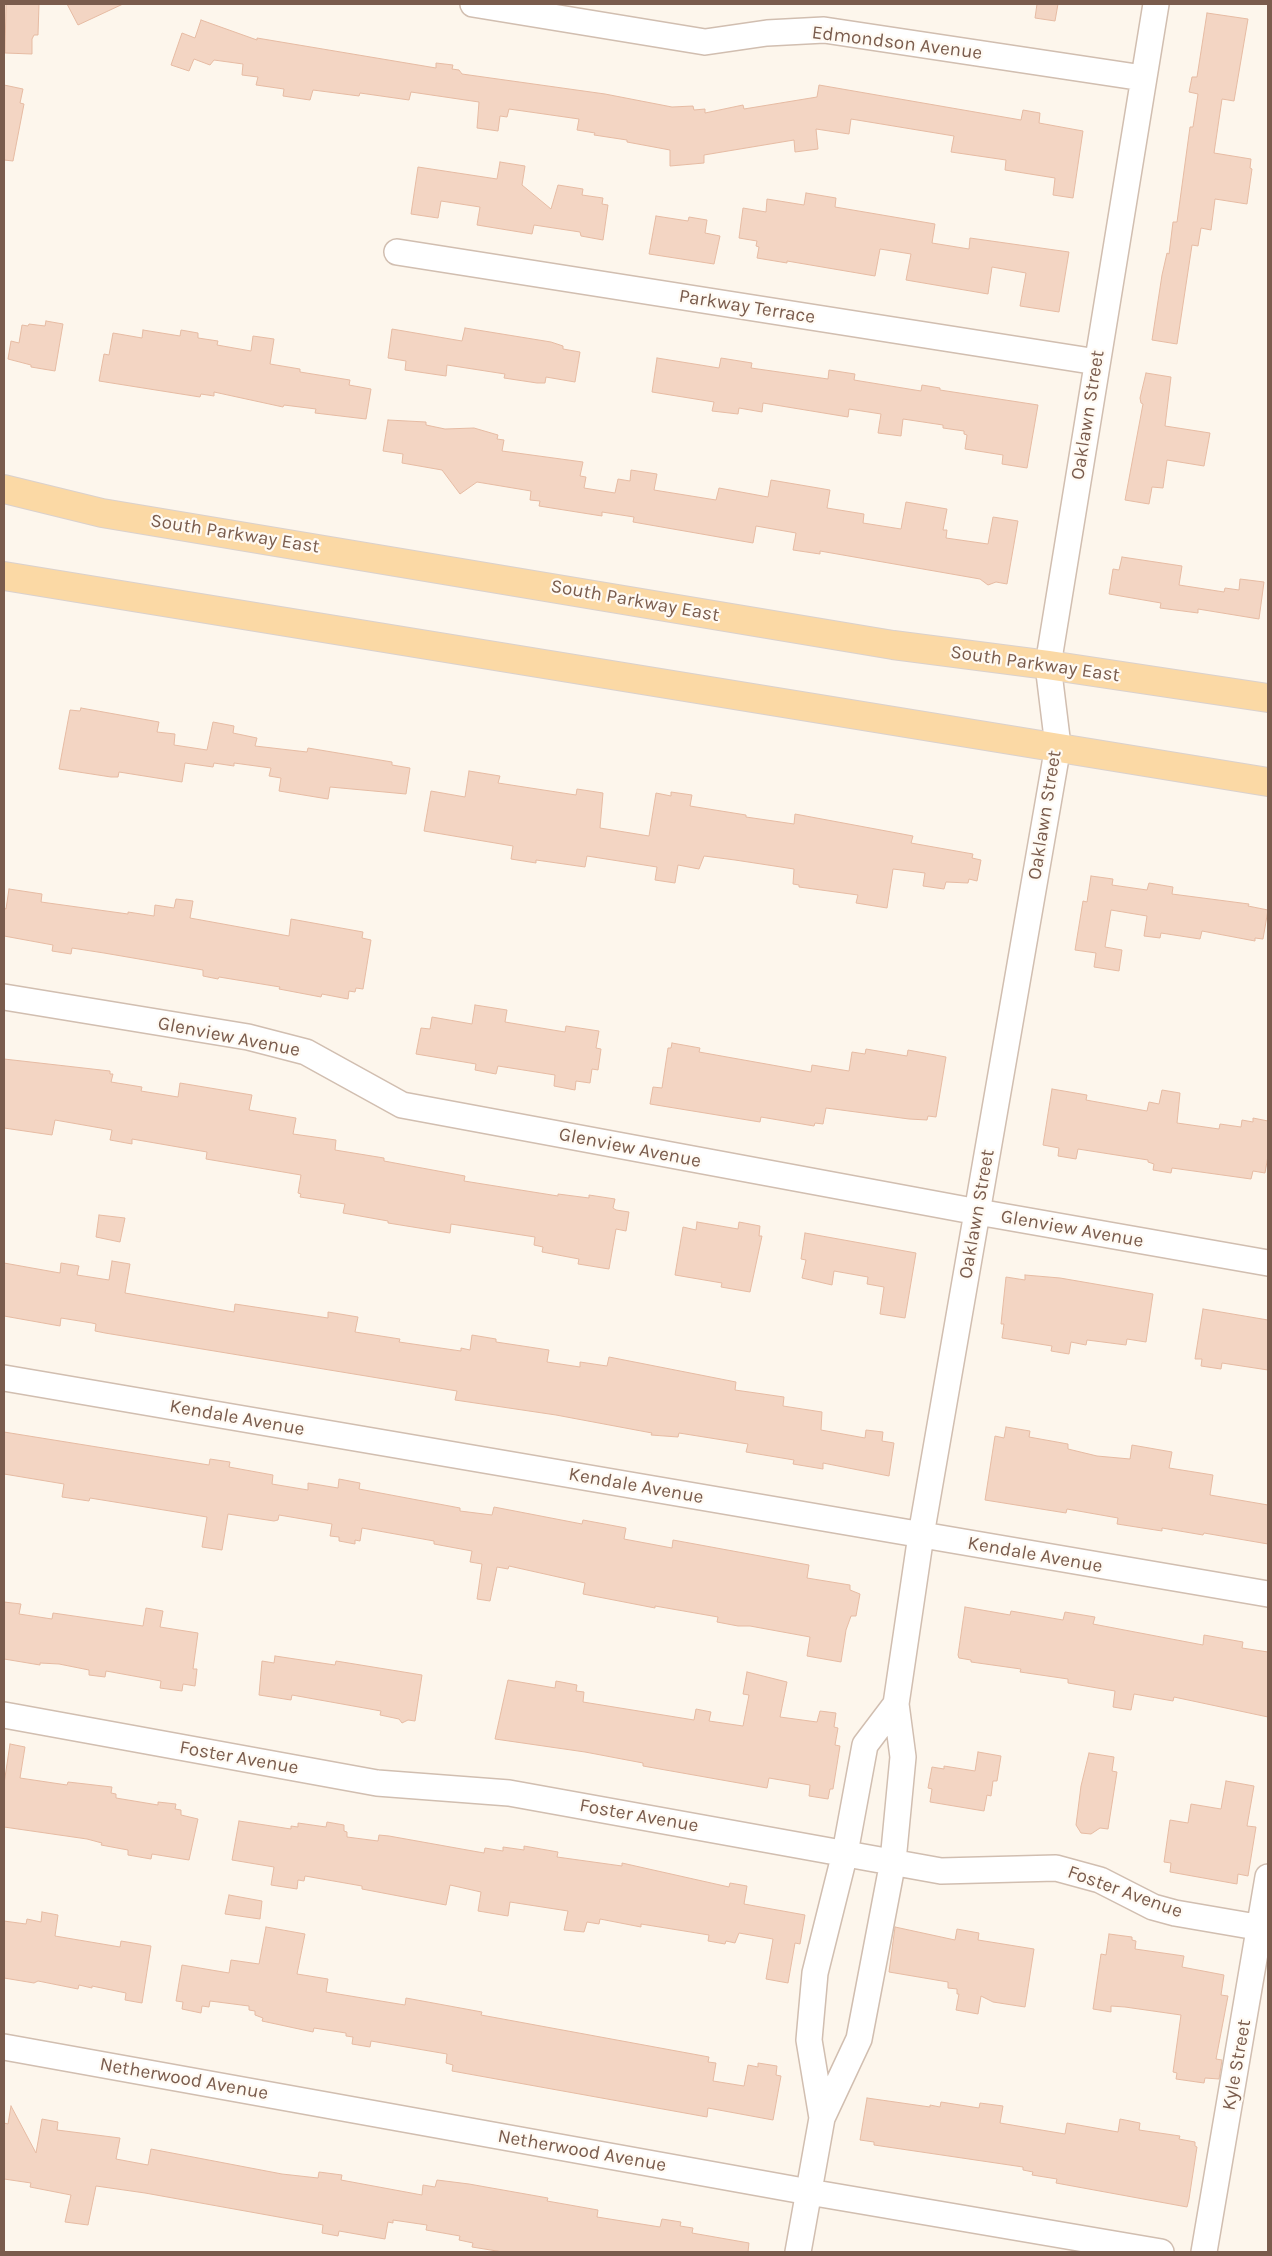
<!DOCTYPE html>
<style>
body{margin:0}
#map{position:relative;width:1272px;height:2256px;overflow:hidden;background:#fdf6ec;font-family:Karla,sans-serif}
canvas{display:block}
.frame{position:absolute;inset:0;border:5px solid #7a5c4d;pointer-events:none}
</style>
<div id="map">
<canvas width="1272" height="2256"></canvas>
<div class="frame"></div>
</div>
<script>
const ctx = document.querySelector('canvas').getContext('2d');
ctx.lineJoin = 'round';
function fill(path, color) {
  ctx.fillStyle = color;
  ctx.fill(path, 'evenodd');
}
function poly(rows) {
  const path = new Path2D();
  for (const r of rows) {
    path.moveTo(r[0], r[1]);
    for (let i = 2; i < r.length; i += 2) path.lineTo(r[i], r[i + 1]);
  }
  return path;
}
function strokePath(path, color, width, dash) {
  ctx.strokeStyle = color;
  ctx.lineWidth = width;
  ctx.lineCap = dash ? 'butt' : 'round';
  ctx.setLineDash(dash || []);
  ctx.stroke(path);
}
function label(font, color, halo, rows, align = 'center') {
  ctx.font = font + ' Karla,sans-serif';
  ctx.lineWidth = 4.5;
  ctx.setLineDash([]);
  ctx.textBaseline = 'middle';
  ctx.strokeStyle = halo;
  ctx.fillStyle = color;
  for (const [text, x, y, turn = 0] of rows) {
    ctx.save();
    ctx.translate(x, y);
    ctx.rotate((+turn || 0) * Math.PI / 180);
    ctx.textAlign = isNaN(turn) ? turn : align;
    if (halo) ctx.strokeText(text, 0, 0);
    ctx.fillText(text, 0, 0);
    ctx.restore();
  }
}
const building = poly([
 [6,4,39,4,38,35,34,35,32,39,32,54,5,53,6,4],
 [67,4,123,4,78,25,67,4],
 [1037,4,1058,4,1055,21,1035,18,1037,4],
 [1207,13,1248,19,1234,101,1222,99,1214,153,1251,159,1250,168,1252,169,1247,204,1215,199,1211,230,1201,228,1198,246,1192,245,1177,344,1152,340,1162,275,1167,253,1169,254,1173,222,1177,222,1190,127,1193,127,1198,94,1189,92,1192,77,1197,77,1207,13],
 [201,20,257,40,257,38,436,68,436,63,453,65,452,69,459,70,462,74,605,94,672,107,693,106,694,110,705,109,705,113,743,105,744,109,817,97,819,85,1021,120,1023,110,1040,113,1039,123,1083,131,1073,198,1053,195,1055,178,1005,170,1006,160,951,152,954,136,851,119,849,134,816,129,818,149,795,152,794,140,704,155,704,163,670,166,670,150,627,142,627,140,594,135,595,133,577,130,579,119,509,109,507,117,500,116,498,131,477,128,479,102,411,92,409,100,360,93,359,96,313,90,310,100,283,96,284,89,256,85,258,77,242,75,243,64,214,60,210,65,194,59,189,71,171,65,182,33,195,38,201,20],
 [4,85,23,89,20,103,24,104,13,161,4,160,4,85],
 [500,162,525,166,522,185,551,209,558,185,583,189,582,195,603,198,602,204,608,205,603,240,581,236,580,232,534,225,532,234,477,225,480,207,441,201,438,218,411,214,418,167,497,179,500,162],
 [806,193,836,198,835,207,935,224,932,243,969,249,970,238,1069,252,1059,312,1020,306,1026,273,992,267,988,294,906,280,911,254,880,249,875,276,787,261,787,263,757,258,759,247,756,246,757,241,739,238,743,208,766,212,767,199,804,205,806,193],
 [656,216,688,221,689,217,707,220,705,233,720,236,714,264,649,254,656,216],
 [46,321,63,324,55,371,31,367,31,365,8,359,11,341,19,343,22,325,28,326,29,324,45,326,46,321],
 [465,328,551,342,563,346,563,349,580,352,575,382,546,377,545,383,537,383,504,378,505,374,447,365,446,376,405,370,406,361,388,358,392,329,462,341,465,328],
 [143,330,180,336,181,330,198,333,198,338,218,341,217,345,251,351,253,336,274,339,270,364,300,369,300,372,350,380,349,385,371,389,366,419,315,413,316,409,284,405,283,407,214,392,214,396,201,394,200,397,99,381,104,354,109,355,113,333,142,338,143,330],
 [657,358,719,368,721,358,752,363,751,368,828,379,829,370,855,374,854,380,921,391,922,385,940,388,940,390,1038,405,1027,468,1002,464,1003,455,965,449,967,435,964,434,964,431,943,428,943,425,903,419,901,436,878,433,881,414,849,409,848,417,763,403,762,412,739,408,738,414,712,411,714,402,652,392,657,358],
 [1146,373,1171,377,1165,426,1210,433,1204,466,1167,460,1163,488,1152,487,1149,504,1125,500,1143,404,1141,403,1140,398,1146,373],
 [388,420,426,422,426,425,445,429,474,428,498,435,497,439,504,440,502,451,583,462,580,476,586,477,584,488,615,493,618,479,630,481,631,470,657,474,654,490,716,500,719,488,768,497,771,480,830,490,827,508,864,514,863,523,901,529,906,502,947,509,943,530,947,530,946,538,988,544,993,517,1018,521,1007,584,996,582,988,585,980,579,820,551,820,554,793,550,796,533,756,526,753,543,633,522,634,517,602,512,602,516,539,506,540,501,530,500,531,491,477,482,460,494,442,470,402,463,403,454,383,451,388,420],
 [1122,557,1182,566,1179,585,1224,592,1225,588,1239,590,1240,579,1264,582,1259,619,1198,609,1198,613,1160,608,1161,603,1109,594,1113,569,1119,570,1122,557],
 [81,708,159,722,157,732,175,734,174,745,207,750,213,722,234,726,233,733,257,738,255,746,307,752,308,748,392,762,392,765,410,768,406,794,330,787,328,799,279,791,281,778,269,776,271,768,234,763,234,766,214,763,213,767,185,763,182,782,119,772,118,777,111,777,59,769,70,710,80,711,81,708],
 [469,771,500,776,498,783,576,795,577,789,603,793,600,828,649,836,656,793,671,796,671,792,692,795,690,806,746,815,746,817,794,824,795,814,913,836,911,843,973,854,972,858,981,860,977,881,969,879,968,883,946,882,944,889,923,886,925,873,893,869,887,908,856,903,858,895,799,887,799,885,793,884,794,869,735,860,704,856,699,869,678,865,675,883,655,880,657,867,587,856,585,867,536,860,536,863,511,859,513,846,424,831,431,791,465,797,469,771],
 [1091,876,1113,879,1112,885,1147,890,1149,883,1173,887,1172,894,1249,904,1248,906,1268,910,1263,939,1255,938,1255,941,1202,931,1200,939,1161,933,1160,938,1144,936,1147,916,1111,910,1105,947,1122,950,1119,971,1094,967,1096,953,1075,950,1083,901,1087,902,1091,876],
 [9,889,42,894,41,902,128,914,128,912,154,916,155,905,174,908,176,899,193,901,190,918,289,936,291,919,363,932,362,938,371,940,363,989,356,988,355,992,349,991,348,999,322,994,321,997,279,989,280,987,219,977,218,979,203,976,203,970,104,953,72,948,71,954,52,951,53,945,4,936,4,908,6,909,9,889],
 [475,1005,507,1010,505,1022,565,1032,566,1026,599,1031,596,1048,601,1049,598,1070,592,1069,590,1083,576,1081,575,1090,554,1086,555,1075,498,1066,496,1074,475,1070,476,1064,416,1054,421,1028,430,1029,432,1017,472,1024,475,1005],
 [672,1043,700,1048,699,1052,811,1072,812,1065,849,1071,852,1052,865,1054,866,1049,907,1056,908,1050,946,1057,936,1117,928,1116,927,1120,909,1119,826,1108,823,1124,815,1123,814,1126,761,1117,760,1122,650,1104,653,1087,662,1088,668,1048,671,1048,672,1043],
 [4,1059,110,1071,110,1074,113,1074,111,1082,142,1087,141,1091,178,1097,180,1083,252,1095,249,1110,296,1118,293,1134,336,1140,335,1150,384,1158,384,1161,465,1176,464,1181,558,1196,558,1194,589,1198,589,1195,615,1199,613,1208,616,1210,629,1212,626,1231,616,1229,609,1269,578,1264,579,1259,542,1252,543,1247,534,1245,535,1237,451,1224,450,1233,388,1223,388,1221,343,1213,345,1204,300,1197,301,1194,298,1193,301,1175,206,1159,207,1152,132,1139,132,1144,110,1140,112,1130,55,1120,52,1135,4,1128,4,1059],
 [1052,1089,1087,1095,1086,1100,1147,1111,1149,1102,1159,1104,1162,1090,1180,1093,1177,1123,1219,1129,1220,1124,1241,1127,1242,1120,1253,1122,1253,1118,1268,1121,1268,1156,1265,1173,1253,1171,1251,1179,1172,1168,1171,1173,1153,1170,1154,1164,1148,1162,1148,1160,1078,1149,1076,1159,1058,1156,1059,1148,1043,1145,1052,1089],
 [99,1215,125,1218,120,1242,96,1237,99,1215],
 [697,1222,738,1229,739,1222,760,1226,759,1236,762,1236,750,1292,721,1287,722,1283,675,1275,683,1227,696,1230,697,1222],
 [805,1233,916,1253,905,1318,880,1314,884,1287,867,1284,868,1277,834,1271,832,1285,802,1278,806,1260,801,1259,805,1233],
 [112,1261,130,1264,125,1293,234,1312,235,1304,328,1318,328,1312,358,1317,355,1332,400,1339,399,1342,461,1351,461,1348,470,1350,472,1335,496,1339,496,1342,549,1350,547,1362,580,1367,580,1362,607,1366,609,1357,736,1382,735,1390,784,1397,783,1406,822,1412,821,1430,865,1438,866,1430,883,1432,882,1441,894,1443,889,1476,823,1463,823,1469,793,1464,794,1460,746,1452,748,1444,679,1433,678,1437,651,1435,652,1433,556,1415,455,1400,457,1391,105,1333,95,1331,96,1324,92,1323,61,1318,60,1326,4,1316,4,1263,60,1273,61,1263,79,1266,77,1275,109,1280,112,1261],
 [1025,1275,1060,1278,1153,1294,1146,1342,1127,1339,1126,1345,1087,1340,1086,1345,1071,1342,1069,1354,1051,1351,1052,1346,1002,1338,1004,1324,1001,1324,1006,1277,1025,1280,1025,1275],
 [1203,1309,1268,1320,1268,1370,1222,1363,1221,1369,1201,1366,1202,1359,1195,1359,1203,1309],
 [1006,1427,1030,1431,1029,1437,1068,1444,1068,1449,1097,1456,1130,1459,1132,1445,1172,1452,1169,1468,1213,1475,1210,1495,1268,1505,1268,1544,1204,1533,1203,1535,1162,1528,1162,1531,1117,1524,1118,1518,1067,1509,1066,1513,985,1500,995,1436,1004,1438,1006,1427],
 [4,1432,209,1465,210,1459,230,1462,229,1467,273,1475,272,1484,308,1490,308,1483,338,1488,339,1479,360,1483,359,1489,460,1508,460,1511,492,1515,494,1507,582,1524,583,1520,626,1528,624,1539,672,1548,673,1540,809,1565,807,1578,850,1585,850,1590,860,1594,856,1616,851,1616,846,1630,841,1662,807,1656,810,1637,750,1626,738,1626,717,1622,718,1617,655,1606,655,1608,583,1594,585,1583,509,1566,508,1569,497,1567,490,1601,477,1599,482,1564,470,1562,472,1551,434,1544,434,1541,362,1528,360,1541,355,1540,355,1544,339,1541,339,1537,330,1536,332,1524,279,1515,278,1520,274,1521,228,1514,222,1550,202,1547,207,1517,90,1498,89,1501,62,1497,64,1484,4,1474,4,1432],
 [4,1602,21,1604,19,1614,52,1619,53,1613,143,1626,146,1608,163,1611,160,1627,198,1633,193,1669,197,1669,195,1686,183,1684,182,1691,160,1688,161,1681,106,1671,105,1677,89,1675,89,1670,59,1664,40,1663,40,1665,4,1659,4,1602],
 [965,1607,1010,1615,1011,1611,1063,1620,1065,1612,1095,1617,1093,1624,1203,1645,1204,1635,1243,1642,1242,1648,1268,1652,1268,1717,1174,1697,1173,1701,1134,1694,1131,1710,1113,1707,1115,1691,1068,1683,1068,1679,1020,1672,1021,1669,971,1662,971,1660,959,1658,958,1655,965,1607],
 [275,1656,335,1665,336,1661,422,1675,415,1721,408,1720,402,1723,399,1719,380,1715,381,1711,292,1695,291,1700,259,1695,262,1661,274,1663,275,1656],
 [747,1672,787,1682,780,1717,817,1722,820,1711,836,1713,834,1727,838,1728,835,1745,840,1746,833,1789,830,1789,828,1799,809,1796,810,1785,769,1778,767,1788,643,1766,643,1763,585,1752,495,1739,508,1680,555,1688,556,1681,577,1685,576,1691,584,1692,583,1702,694,1720,696,1709,711,1712,709,1721,743,1726,749,1695,743,1694,747,1672],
 [10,1744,25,1747,20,1778,67,1785,68,1782,112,1787,111,1793,116,1794,116,1798,158,1805,158,1802,176,1804,175,1809,181,1810,181,1815,198,1819,189,1860,152,1854,151,1859,128,1855,128,1850,101,1845,102,1843,87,1839,4,1827,4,1784,10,1744],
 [978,1752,1001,1756,997,1781,993,1781,991,1796,987,1795,984,1811,930,1802,932,1789,928,1788,932,1767,944,1769,944,1766,975,1771,978,1752],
 [1089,1753,1114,1757,1112,1771,1117,1772,1108,1829,1100,1828,1091,1834,1081,1833,1076,1825,1081,1786,1089,1753],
 [1226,1781,1254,1786,1247,1826,1256,1827,1248,1876,1238,1874,1237,1884,1170,1872,1171,1863,1164,1862,1170,1820,1188,1823,1191,1804,1221,1809,1226,1781],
 [239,1821,291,1829,291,1826,298,1827,298,1823,326,1827,327,1822,344,1825,344,1831,347,1832,347,1837,378,1841,379,1835,389,1836,484,1853,485,1848,503,1851,503,1847,524,1850,524,1846,558,1852,557,1857,622,1866,622,1863,729,1887,730,1883,747,1886,744,1904,805,1915,800,1944,795,1943,788,1983,766,1979,773,1939,739,1933,735,1943,726,1941,725,1944,708,1941,709,1935,641,1924,641,1927,600,1919,599,1924,587,1922,584,1932,564,1930,568,1911,510,1902,508,1916,478,1911,481,1892,450,1885,446,1905,362,1889,362,1886,305,1876,304,1881,298,1880,297,1889,271,1885,274,1867,232,1860,239,1821],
 [229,1895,262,1901,260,1919,225,1914,229,1895],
 [42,1912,58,1915,55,1936,120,1947,121,1941,151,1946,142,2003,125,2000,126,1993,92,1986,92,1988,79,1985,78,1989,38,1981,34,1983,4,1978,4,1921,26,1924,27,1919,41,1922,42,1912],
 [266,1927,305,1934,297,1974,328,1979,326,1992,405,2005,406,1998,482,2012,481,2015,709,2057,708,2062,716,2063,713,2081,744,2086,748,2065,758,2067,758,2063,777,2066,776,2075,781,2076,773,2120,708,2108,707,2117,452,2071,453,2065,446,2063,447,2054,371,2041,370,2047,352,2044,353,2037,346,2036,346,2033,314,2028,313,2032,262,2021,263,2018,255,2015,255,2011,249,2010,249,2006,210,2001,209,2007,202,2006,201,2013,182,2009,183,2002,176,2001,182,1965,229,1973,231,1960,259,1964,266,1927],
 [895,1927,955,1940,957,1929,979,1933,978,1940,1034,1949,1025,2007,993,2002,981,1996,978,2014,956,2010,959,1994,957,1994,957,1989,948,1988,948,1982,889,1972,895,1927],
 [1109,1934,1132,1937,1132,1940,1136,1941,1135,1949,1184,1956,1182,1967,1224,1975,1221,1995,1228,1996,1216,2059,1222,2060,1219,2079,1205,2078,1204,2083,1176,2079,1177,2073,1173,2072,1181,2015,1125,2007,1111,2006,1111,2012,1093,2009,1101,1954,1106,1955,1109,1934],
 [867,2098,930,2107,930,2105,940,2107,941,2102,979,2108,980,2103,1003,2106,1000,2123,1065,2134,1067,2123,1118,2132,1120,2119,1140,2123,1139,2130,1180,2136,1179,2139,1195,2142,1195,2146,1197,2147,1189,2199,1187,2207,1056,2183,1057,2179,1032,2175,1033,2172,1023,2170,1023,2167,874,2145,874,2142,860,2140,867,2098],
 [11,2106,36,2153,42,2119,58,2122,57,2130,120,2138,116,2159,148,2165,151,2149,282,2174,318,2178,319,2172,342,2175,341,2180,422,2195,423,2185,435,2187,437,2180,469,2184,548,2198,547,2201,598,2210,597,2217,660,2227,662,2219,681,2222,680,2226,693,2228,692,2233,749,2243,748,2252,503,2252,472,2247,473,2243,459,2240,460,2236,426,2230,427,2225,393,2220,393,2223,388,2222,385,2239,339,2231,338,2236,322,2233,323,2225,145,2193,96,2186,88,2225,65,2222,71,2195,30,2187,31,2183,4,2179,4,2123,8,2124,11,2106]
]);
const street = poly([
 [473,4,705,42,767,33,824,30,1143,78],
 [397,252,1097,362],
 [4,997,248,1037,306,1052,402,1105,978,1212,1268,1263],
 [4,1378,1268,1594],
 [4,1715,377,1783,509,1793,941,1871,1056,1868,1100,1880,1153,1907,1175,1913,1268,1929],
 [4,2047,809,2192,1161,2252],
 [822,2118,809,2040,815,1973,845,1853,865,1745,896,1704],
 [798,2252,822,2118,859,2039,893,1861,903,1757,896,1704,921,1535,1058,746,1048,665,1156,4],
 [1204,2252,1268,1877]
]);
const primary = poly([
 [4,489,102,513,893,645,1048,665,1268,698],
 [4,576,1268,782]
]);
const streetNames = [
 ["Edmondson Avenue",897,43,7],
 ["Parkway Terrace",747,307,9],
 ["Oaklawn Street",1088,415,-81],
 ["South Parkway East",235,534,9],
 ["South Parkway East",635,601,10],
 ["South Parkway East",1035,664,8],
 ["Oaklawn Street",1045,815,-81],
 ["Glenview Avenue",229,1037,11],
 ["Glenview Avenue",630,1148,11],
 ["Oaklawn Street",977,1214,-80],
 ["Glenview Avenue",1072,1229,10],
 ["Kendale Avenue",237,1418,10],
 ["Kendale Avenue",636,1486,10],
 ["Kendale Avenue",1035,1555,10],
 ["Foster Avenue",239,1758,10],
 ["Foster Avenue",639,1816,10],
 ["Foster Avenue",1125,1892,20],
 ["Kyle Street",1237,2065,-80],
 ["Netherwood Avenue",184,2079,10],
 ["Netherwood Avenue",582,2151,10]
];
fill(building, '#f3d5c3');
strokePath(building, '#e6bba3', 1);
strokePath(street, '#d1beb0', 28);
strokePath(primary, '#dad1cd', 30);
strokePath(street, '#fff', 25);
strokePath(primary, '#fbd9a5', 28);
label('19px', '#7a5c4d', '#fffaf3', streetNames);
</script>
